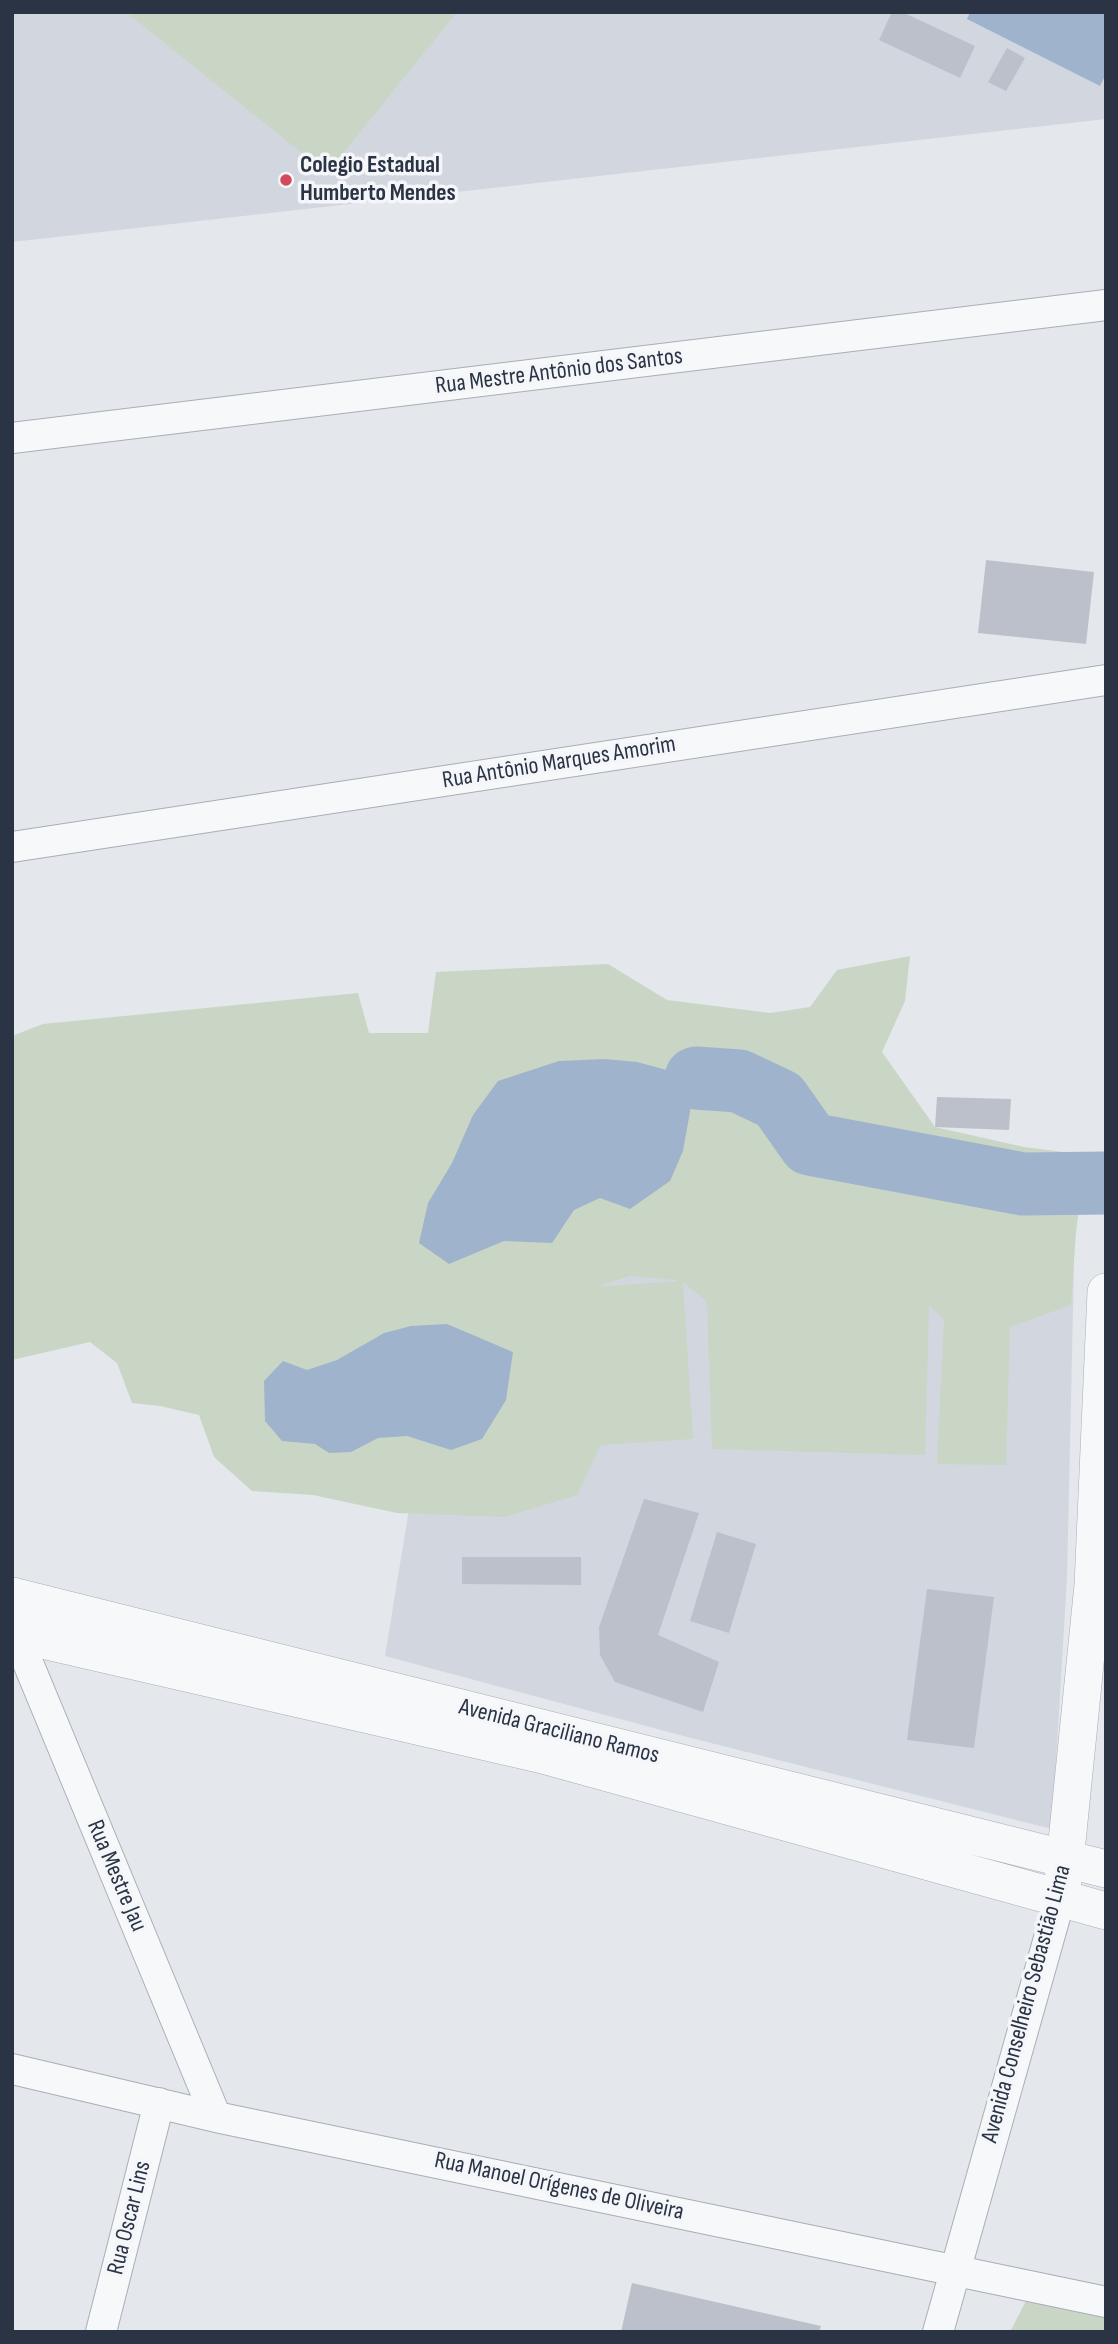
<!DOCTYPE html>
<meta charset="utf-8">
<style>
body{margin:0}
#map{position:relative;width:1118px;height:2344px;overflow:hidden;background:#e4e7ec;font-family:"Sofia Sans Condensed",sans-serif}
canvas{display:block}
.frame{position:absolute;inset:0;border:14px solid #2b3445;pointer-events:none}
</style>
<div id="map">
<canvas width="1118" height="2344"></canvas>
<div class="frame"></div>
</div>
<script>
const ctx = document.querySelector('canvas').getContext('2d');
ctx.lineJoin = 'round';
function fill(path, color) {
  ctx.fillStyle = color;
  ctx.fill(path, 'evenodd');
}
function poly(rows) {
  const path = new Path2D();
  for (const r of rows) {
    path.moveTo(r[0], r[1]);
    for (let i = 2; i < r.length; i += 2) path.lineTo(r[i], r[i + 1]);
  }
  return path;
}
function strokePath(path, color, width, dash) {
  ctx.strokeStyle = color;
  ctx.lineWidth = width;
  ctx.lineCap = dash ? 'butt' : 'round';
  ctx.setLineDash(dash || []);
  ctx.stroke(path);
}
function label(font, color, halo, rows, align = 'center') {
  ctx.font = font + ' "Sofia Sans Condensed",sans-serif';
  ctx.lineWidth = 7;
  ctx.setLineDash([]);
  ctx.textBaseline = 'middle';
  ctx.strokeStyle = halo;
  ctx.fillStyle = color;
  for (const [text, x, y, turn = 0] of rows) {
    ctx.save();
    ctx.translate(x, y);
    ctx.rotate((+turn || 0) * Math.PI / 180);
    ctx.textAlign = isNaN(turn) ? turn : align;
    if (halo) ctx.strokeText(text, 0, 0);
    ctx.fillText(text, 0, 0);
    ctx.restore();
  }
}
const built = poly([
 [12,12,1106,12,1106,119,12,242],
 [449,1264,1074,1264,1067,1577,1052,1829,691,1738,385,1656]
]);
const green = poly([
 [126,12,457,12,327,173],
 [910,956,905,1001,882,1052,935,1127,1024,1147,1071,1153,1082,1187,1076,1232,1071,1305,1010,1327,1006,1465,937,1464,944,1320,929,1305,925,1455,712,1449,707,1302,683,1282,693,1439,601,1445,577,1495,504,1517,397,1513,313,1495,252,1491,214,1457,199,1415,160,1406,132,1403,117,1363,90,1342,12,1360,12,1036,43,1024,358,993,369,1033,428,1033,436,972,608,964,667,1000,770,1013,810,1007,837,970],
 [630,1276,676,1280,677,1281,595,1287],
 [1029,2295,1106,2313,1106,2332,1010,2332]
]);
const water = poly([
 [970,12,1106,12,1106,74,1100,86,967,19],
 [605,1059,637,1062,696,1078,683,1151,670,1181,630,1209,600,1198,574,1210,552,1243,504,1241,449,1264,419,1243,428,1203,452,1163,473,1115,498,1081,559,1061],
 [447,1324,513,1352,506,1400,482,1439,451,1450,407,1436,378,1438,351,1452,329,1453,315,1444,282,1441,265,1421,264,1381,283,1361,307,1370,337,1360,384,1333,411,1326]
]);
const river = poly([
 [696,1078,739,1081,779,1100,810,1144,1023,1184,1106,1183]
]);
const building = poly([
 [892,12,902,12,975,46,960,78,879,40],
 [1007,48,1025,58,1006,91,988,82],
 [986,560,1094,572,1086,644,978,633],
 [937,1097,1011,1099,1009,1130,935,1127],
 [644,1499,699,1513,658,1635,719,1662,703,1712,615,1682,600,1655,599,1627],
 [717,1532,756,1544,729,1633,690,1621],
 [462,1557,581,1557,581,1585,462,1584],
 [927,1589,994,1597,974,1748,907,1740],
 [632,2283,821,2326,819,2332,621,2332]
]);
const minor = poly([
 [12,438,1106,305],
 [12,847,1106,680],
 [16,1634,216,2117],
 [12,2069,216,2117,1106,2302],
 [101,2332,159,2103],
 [938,2332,1060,1899]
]);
const tertiary = poly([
 [12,1596,1106,1869],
 [12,1633,543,1755,1106,1911],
 [1063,1881,1093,1585,1106,1292]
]);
const markers = [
 [286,180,7,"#d1495b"]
];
const poiNames = [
 ["Colegio Estadual",300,166],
 ["Humberto Mendes",300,194]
];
const streetNames = [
 ["Rua Mestre Antônio dos Santos",559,372,-7],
 ["Rua Antônio Marques Amorim",559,763,-9],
 ["Avenida Graciliano Ramos",559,1732,14],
 ["Rua Mestre Jau",116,1876,67],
 ["Avenida Conselheiro Sebastião Lima",1027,2004,-75],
 ["Rua Manoel Orígenes de Oliveira",559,2187,12],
 ["Rua Oscar Lins",130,2218,-76]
];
fill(built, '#d2d6de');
fill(green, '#c9d6c5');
fill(water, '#9fb4cc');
strokePath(river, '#9fb4cc', 63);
fill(building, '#bbc0ca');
strokePath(minor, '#a9aeb7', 32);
strokePath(tertiary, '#a9aeb7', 38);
strokePath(minor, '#f7f8fa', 30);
strokePath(tertiary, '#f7f8fa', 37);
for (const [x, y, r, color] of markers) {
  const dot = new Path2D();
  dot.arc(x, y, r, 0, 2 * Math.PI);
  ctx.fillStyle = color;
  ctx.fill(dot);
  strokePath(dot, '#f4f6f9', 2.5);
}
label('bold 24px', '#2b3445', '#f4f6f9', poiNames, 'left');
label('24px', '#2b3445', '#f4f6f9', streetNames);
</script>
